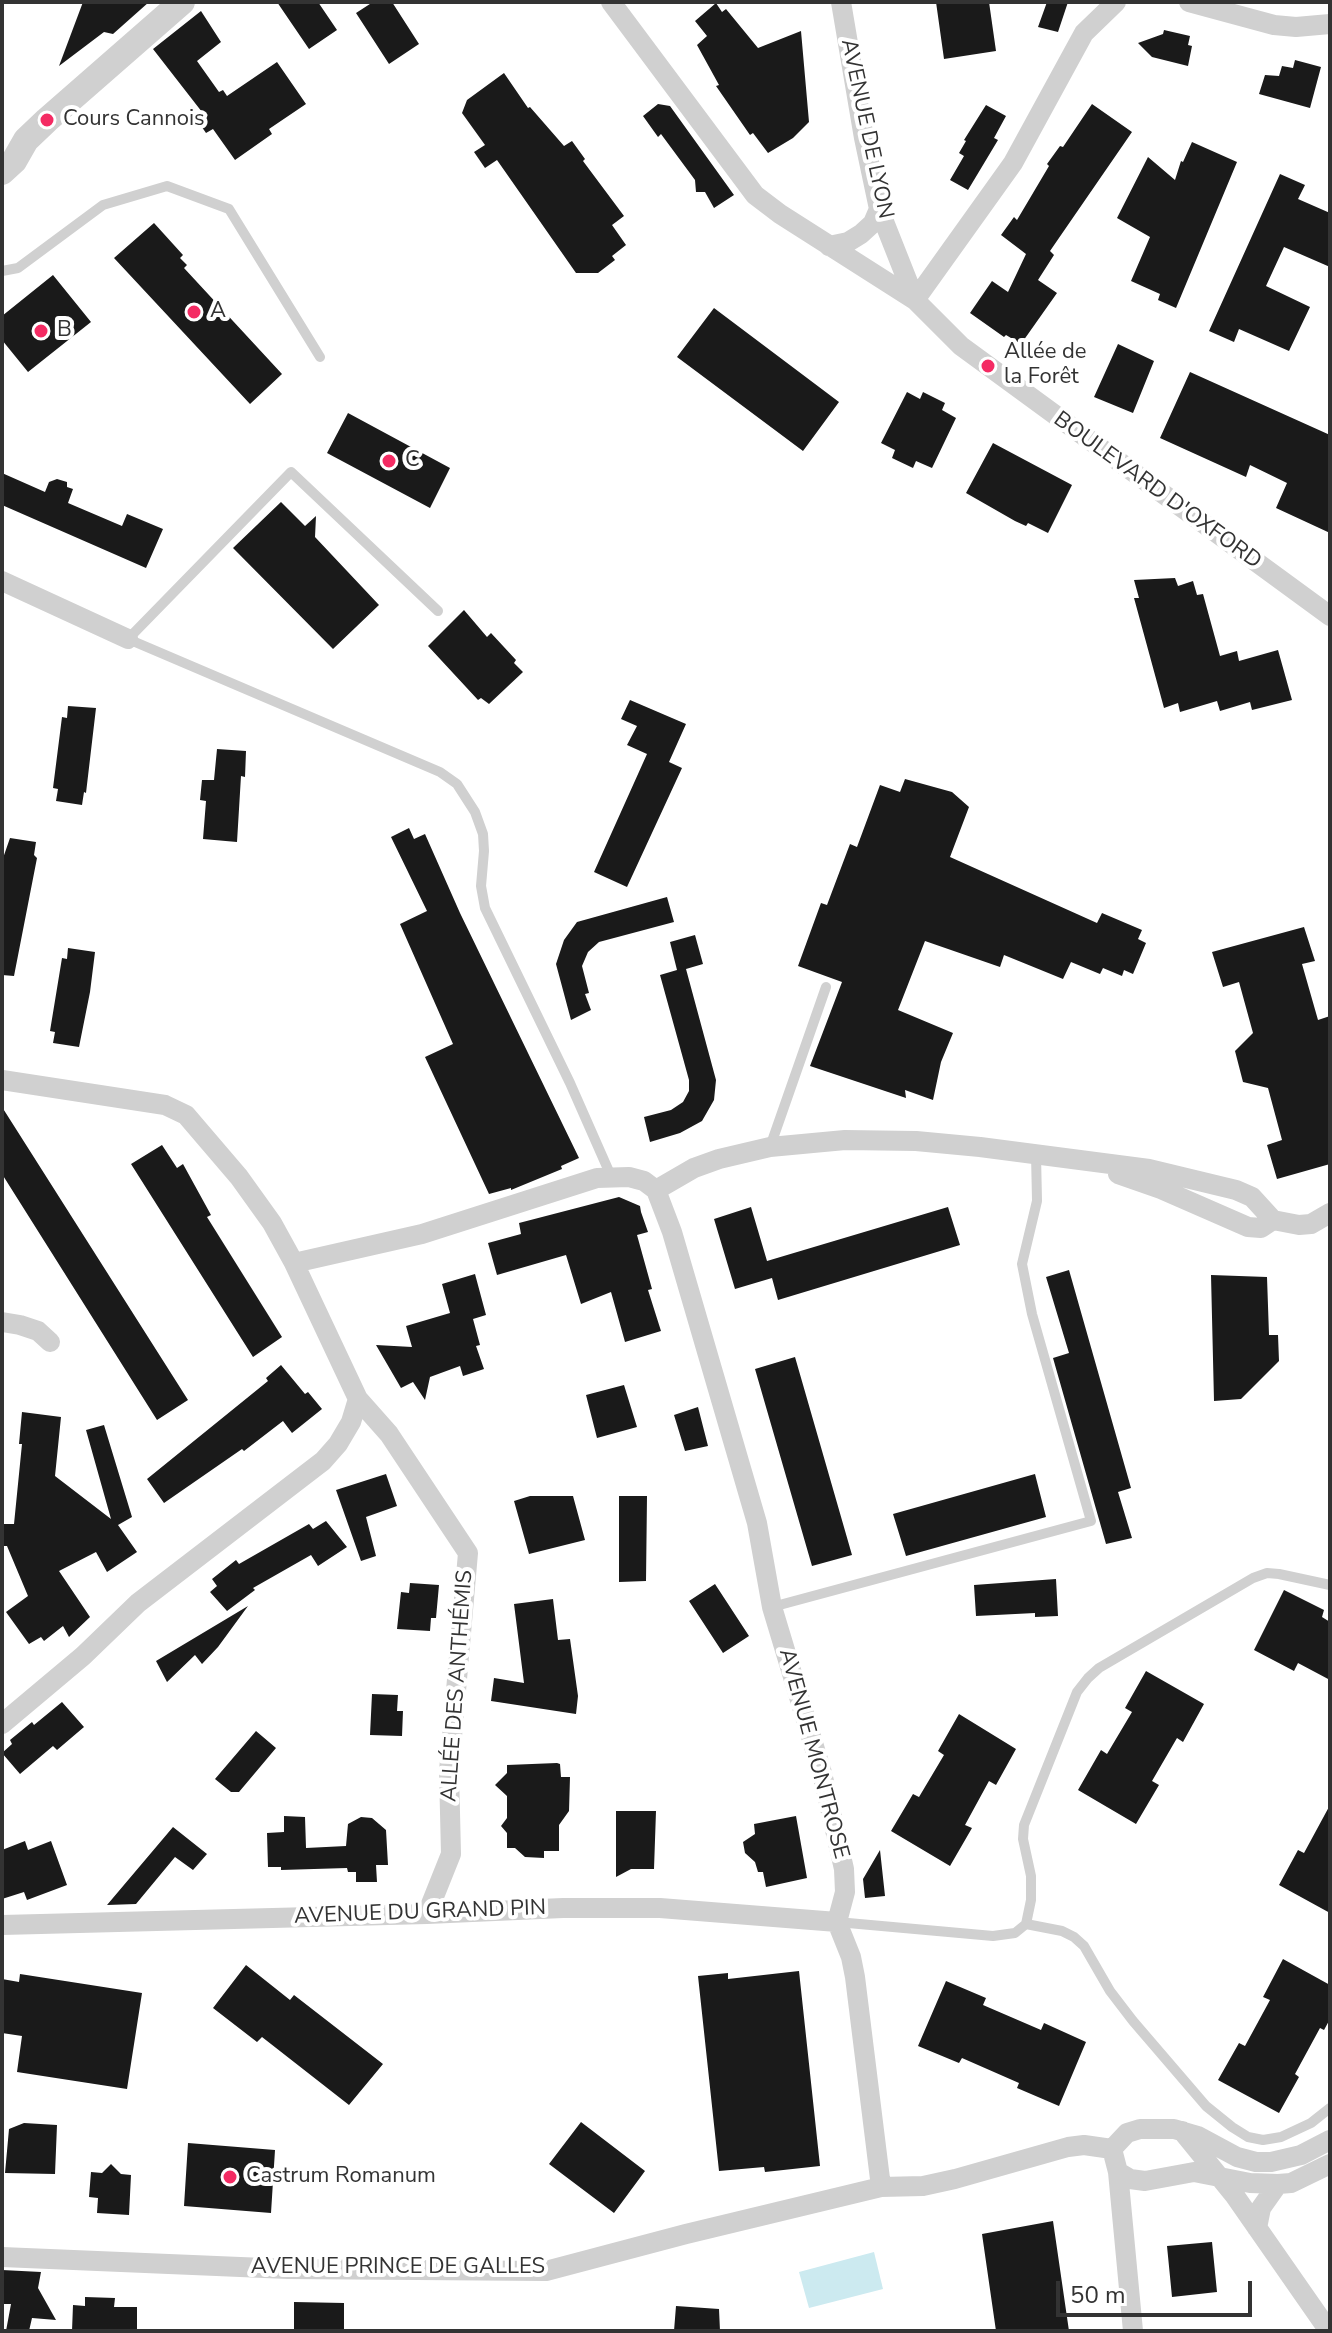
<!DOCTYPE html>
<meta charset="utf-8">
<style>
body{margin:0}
#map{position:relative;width:1332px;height:2333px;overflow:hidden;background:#fff;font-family:"Nunito Sans",sans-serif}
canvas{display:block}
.frame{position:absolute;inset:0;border:4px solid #333;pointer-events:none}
.scale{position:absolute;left:1056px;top:2281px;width:196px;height:36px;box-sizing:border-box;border:4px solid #333;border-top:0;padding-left:10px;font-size:24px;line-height:28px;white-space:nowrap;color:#333;-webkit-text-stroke:6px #fff;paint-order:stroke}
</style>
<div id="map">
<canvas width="1332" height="2333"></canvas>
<div class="frame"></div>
<div class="scale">50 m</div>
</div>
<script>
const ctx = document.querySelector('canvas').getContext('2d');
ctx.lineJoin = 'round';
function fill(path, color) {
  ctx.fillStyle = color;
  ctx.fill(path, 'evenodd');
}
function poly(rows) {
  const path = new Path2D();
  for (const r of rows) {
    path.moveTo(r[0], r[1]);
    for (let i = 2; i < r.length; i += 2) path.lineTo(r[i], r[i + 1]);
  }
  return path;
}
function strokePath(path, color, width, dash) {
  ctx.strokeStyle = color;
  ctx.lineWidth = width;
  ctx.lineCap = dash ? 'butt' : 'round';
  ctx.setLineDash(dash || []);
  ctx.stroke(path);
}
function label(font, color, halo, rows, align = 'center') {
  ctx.font = font + ' "Nunito Sans",sans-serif';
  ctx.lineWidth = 8;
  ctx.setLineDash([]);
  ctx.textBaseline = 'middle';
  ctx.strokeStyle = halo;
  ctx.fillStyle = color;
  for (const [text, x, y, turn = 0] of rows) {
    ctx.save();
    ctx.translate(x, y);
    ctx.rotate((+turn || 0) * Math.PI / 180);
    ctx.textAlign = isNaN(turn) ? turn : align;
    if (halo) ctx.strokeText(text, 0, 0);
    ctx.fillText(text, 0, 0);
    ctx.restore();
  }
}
const water = poly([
 [874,2252,883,2289,809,2308,799,2272]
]);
const building = poly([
 [83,2,149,2,113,34,104,32,59,66],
 [277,2,318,2,337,30,309,49],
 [373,2,392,2,419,44,389,64,356,13],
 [936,2,989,2,996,51,944,59],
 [1047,2,1068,2,1058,32,1038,27],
 [716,3,722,12,726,9,758,48,801,31,809,122,793,138,768,153,753,133,750,135,716,86,719,85,697,45,707,36,695,21],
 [201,11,221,42,197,61,219,92,223,90,227,96,277,62,306,104,269,129,272,134,235,160,213,129,206,133,195,117,202,112,153,49],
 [1164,30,1190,36,1188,45,1192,46,1188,66,1152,57,1138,43,1163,34],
 [1295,60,1321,67,1310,108,1259,94,1265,75,1279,76,1282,66,1293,68],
 [504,73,528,108,530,107,564,146,572,141,585,159,583,161,624,216,612,225,626,245,612,256,615,260,598,273,576,273,497,160,485,168,474,152,485,145,462,113,467,100],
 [658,104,670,106,734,195,714,208,705,192,696,192,695,180,661,134,658,137,643,116],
 [1092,104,1132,132,1050,251,1054,255,1038,280,1057,293,1021,344,1006,335,1004,337,970,313,992,281,1008,292,1026,254,1001,235,1014,217,1017,220,1049,166,1047,164,1060,146,1063,147],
 [986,105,1006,116,994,138,998,140,968,190,950,180,964,156,959,153,966,141,964,140],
 [1192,142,1237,162,1176,308,1158,300,1160,294,1131,281,1150,237,1117,218,1148,157,1175,180,1181,161,1183,162],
 [1280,174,1305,185,1298,199,1330,213,1330,267,1284,247,1266,286,1310,307,1289,351,1239,329,1234,342,1209,331],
 [154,223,183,255,180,258,187,265,184,268,282,374,250,404,114,258],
 [53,275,91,322,28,372,2,340,2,316],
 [714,308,839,402,803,451,677,357],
 [1118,344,1154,361,1133,413,1094,397],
 [1190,372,1330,435,1330,533,1276,508,1287,483,1250,465,1246,477,1160,438],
 [907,392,920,399,923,392,945,403,942,410,956,418,932,468,916,461,913,468,892,458,895,450,881,443],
 [348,413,450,468,430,508,327,453],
 [993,443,1072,485,1048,533,1028,523,1026,526,1015,521,966,493],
 [2,473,45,492,49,482,57,479,67,482,67,487,73,489,68,503,122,526,127,514,163,529,146,568,2,505],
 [281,502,305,526,316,516,315,537,379,605,333,649,233,548],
 [1175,578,1178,586,1193,581,1197,595,1203,594,1220,656,1237,651,1239,661,1278,650,1292,700,1252,710,1250,702,1220,711,1217,701,1180,712,1178,703,1164,708,1134,598,1139,598,1134,580],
 [464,610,487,637,491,633,516,660,514,663,523,672,489,704,481,698,478,700,428,646],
 [630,700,686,724,669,762,682,768,627,887,594,872,647,754,627,745,637,726,621,719],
 [68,706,96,708,86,793,84,792,82,805,56,801,58,789,53,788,62,717,67,718],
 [217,749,246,751,245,777,241,776,237,842,203,839,206,801,200,800,202,780,214,780],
 [905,779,952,792,969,807,950,857,1097,923,1102,913,1142,930,1138,939,1146,943,1133,974,1124,970,1122,976,1103,968,1100,974,1071,962,1063,979,1004,955,1000,967,925,941,898,1010,953,1033,941,1062,933,1100,905,1090,906,1098,810,1066,842,982,798,966,821,903,827,905,850,844,857,847,880,785,900,792],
 [409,828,414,839,425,834,460,913,579,1158,561,1166,562,1169,511,1190,511,1188,489,1194,425,1057,453,1044,400,924,427,911,391,837],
 [10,838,36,842,34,855,37,858,14,976,2,975,2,861],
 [667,897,674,922,599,942,588,952,582,966,589,993,585,994,591,1010,571,1020,556,964,564,940,577,922],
 [1304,927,1315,961,1302,964,1318,1020,1330,1016,1330,1164,1277,1179,1267,1145,1282,1140,1268,1088,1243,1082,1235,1051,1253,1033,1239,982,1223,987,1212,952],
 [695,935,703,964,686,969,716,1080,714,1100,702,1121,680,1133,650,1142,644,1117,671,1110,683,1102,689,1091,689,1080,660,975,677,970,670,942],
 [68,948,95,952,90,992,79,1047,53,1043,55,1032,50,1031,62,958,67,959],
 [2,1107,188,1400,157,1420,2,1174],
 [162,1145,177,1168,183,1164,211,1215,207,1217,282,1337,253,1357,131,1164],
 [619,1197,640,1206,641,1212,648,1232,637,1235,652,1289,648,1290,661,1331,625,1342,611,1292,581,1304,566,1255,497,1275,488,1243,521,1234,519,1223],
 [751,1207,767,1261,948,1207,960,1245,778,1300,772,1278,735,1289,714,1219],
 [1069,1270,1131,1488,1118,1492,1132,1538,1106,1544,1053,1358,1069,1353,1046,1277],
 [475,1274,486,1315,473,1319,480,1345,476,1346,484,1369,463,1376,460,1366,430,1377,425,1400,413,1382,401,1388,376,1345,412,1347,406,1326,450,1313,442,1284],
 [1211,1275,1267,1277,1269,1335,1278,1335,1279,1361,1241,1399,1214,1401],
 [795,1357,852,1555,812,1566,755,1369],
 [281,1365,305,1394,308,1392,322,1409,292,1433,283,1421,244,1451,242,1449,164,1503,147,1479,268,1381,266,1378],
 [624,1385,637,1427,597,1438,586,1395],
 [698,1407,708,1446,685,1451,674,1415],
 [22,1412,61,1417,55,1476,111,1519,86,1430,104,1425,132,1517,118,1525,137,1552,107,1572,96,1552,59,1571,90,1617,69,1637,63,1626,44,1641,41,1637,29,1644,6,1612,28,1596,7,1546,2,1546,2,1524,14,1524,22,1444,19,1444],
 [386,1474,397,1506,366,1517,376,1556,361,1561,336,1490],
 [1035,1474,1046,1517,906,1556,893,1514],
 [530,1496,573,1496,585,1540,529,1554,514,1501],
 [619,1496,647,1496,646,1581,619,1582],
 [326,1521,347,1547,318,1566,311,1555,253,1588,255,1590,227,1611,210,1592,217,1586,212,1579,236,1560,239,1564,309,1524,313,1529],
 [1056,1579,1058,1616,1035,1617,1035,1613,976,1616,974,1585],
 [410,1583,439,1585,436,1618,431,1618,430,1631,397,1629,401,1592,409,1593],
 [715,1584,749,1636,723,1653,689,1601],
 [1284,1590,1324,1610,1322,1617,1330,1622,1330,1680,1298,1663,1294,1671,1254,1650],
 [553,1599,558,1640,570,1639,578,1696,576,1714,491,1701,494,1678,524,1683,514,1604],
 [248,1606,218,1647,202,1664,195,1655,167,1682,156,1661],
 [1146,1671,1204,1704,1183,1742,1177,1738,1152,1781,1159,1785,1136,1824,1078,1790,1101,1750,1107,1754,1132,1712,1125,1708],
 [372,1694,398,1695,397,1711,403,1711,402,1736,370,1735],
 [62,1702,84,1727,57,1750,53,1746,20,1774,2,1753,12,1744,10,1740,32,1722,34,1725],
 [959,1714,1016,1749,996,1785,989,1781,965,1825,972,1828,950,1866,891,1831,913,1794,919,1797,944,1755,938,1751],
 [256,1731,276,1748,239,1792,231,1792,215,1779],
 [557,1763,560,1764,561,1777,570,1777,569,1811,559,1825,559,1851,544,1851,544,1858,525,1857,515,1848,507,1848,507,1833,501,1826,507,1818,507,1796,495,1785,507,1773,507,1765],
 [1330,1805,1330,1913,1279,1885,1298,1850,1304,1853],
 [616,1811,656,1811,654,1869,631,1869,616,1877],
 [284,1816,305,1817,306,1848,346,1846,348,1824,361,1817,372,1818,386,1830,388,1865,376,1865,377,1882,356,1882,356,1872,348,1872,347,1868,281,1870,281,1867,268,1867,267,1833,284,1832],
 [796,1816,807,1878,766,1887,763,1872,758,1872,755,1862,745,1853,743,1842,755,1834,754,1824],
 [173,1827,207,1854,193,1870,175,1857,136,1904,107,1905],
 [25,1841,28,1850,51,1841,67,1885,27,1900,24,1892,2,1899,2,1850],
 [880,1850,885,1896,865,1898,863,1879],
 [1283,1959,1330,1985,1330,2019,1324,2030,1320,2028,1295,2074,1299,2077,1279,2113,1218,2080,1239,2043,1245,2046,1270,2000,1263,1997],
 [246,1965,290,2000,294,1995,383,2064,349,2105,262,2037,257,2042,213,2008],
 [799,1971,820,2166,765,2172,764,2167,719,2171,698,1976,728,1973,728,1979],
 [20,1974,142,1993,127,2089,17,2072,22,2036,2,2033,2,1979,19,1982],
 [946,1981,986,1998,983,2005,1041,2030,1044,2023,1086,2042,1059,2106,1017,2088,1019,2083,962,2058,959,2063,918,2046],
 [581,2122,645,2171,614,2213,549,2164],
 [24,2123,57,2125,55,2174,5,2173,9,2129],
 [188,2143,275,2150,271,2213,184,2206],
 [111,2164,121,2174,131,2175,129,2215,97,2213,98,2198,89,2197,91,2172,102,2173],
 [1053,2221,1069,2331,996,2331,982,2234],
 [1212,2242,1217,2292,1172,2297,1167,2246],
 [2,2270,41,2272,38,2288,56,2320,32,2318,29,2331,6,2331,11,2304,2,2304],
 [85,2297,115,2298,114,2307,137,2307,137,2331,72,2331,73,2305,85,2306],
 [294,2302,344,2303,344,2331,294,2331],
 [676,2306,719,2309,720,2331,674,2331]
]);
const service = poly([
 [2,271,18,268,103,205,167,186,229,209,320,357],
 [438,611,291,472,128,639,440,772,457,784,475,812,483,834,484,851,481,886,485,908,570,1083,611,1176],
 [770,1147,826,987],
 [772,1607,1091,1521,1032,1314,1022,1264,1037,1201,1036,1154],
 [837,1922,993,1936,1015,1933,1026,1924,1031,1900,1031,1876,1023,1839,1024,1825,1077,1692,1088,1678,1099,1668,1253,1578,1267,1573,1279,1574,1330,1585],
 [1026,1924,1062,1931,1074,1937,1084,1946,1110,1991,1133,2021,1206,2106,1232,2127,1248,2137,1263,2140,1281,2137,1311,2123,1330,2108]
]);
const minor = poly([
 [611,2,755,195,780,214,915,300,961,346,1330,616],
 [841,2,864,138,879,209,915,300],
 [1189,2,1274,25,1296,27,1330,24],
 [829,246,848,242,861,234,873,223,879,209],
 [915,300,1013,163,1084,33,1116,2],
 [2,581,128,639],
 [2,1080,165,1105,186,1115,239,1177,272,1223,294,1263,422,1234,597,1178,629,1177,644,1181,656,1190,694,1168,719,1159,770,1147,845,1140,916,1141,980,1147,1149,1169,1236,1190,1252,1197,1273,1220,1299,1225,1311,1224,1330,1213],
 [1118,1174,1161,1189,1248,1227,1261,1228,1273,1220],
 [656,1190,672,1232,757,1523,772,1607,822,1773,844,1869,845,1892,837,1922,851,1957,855,1977,881,2187],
 [294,1263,358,1399,389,1434,468,1553,449,1771,451,1854,427,1914],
 [2,1322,20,1325,38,1331,50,1342],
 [2,1724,83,1656,138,1603,323,1461,338,1444,351,1422,358,1399],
 [2,1925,427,1914,563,1908,660,1908,837,1922],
 [1182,2131,1235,2196,1329,2331],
 [1330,2140,1301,2155,1271,2162,1256,2162,1237,2157,1198,2136,1174,2129,1140,2129,1127,2133,1112,2149,1118,2172,1130,2179,1145,2181,1194,2172,1250,2183,1278,2184,1291,2183,1330,2164],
 [1118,2172,1133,2331],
 [1257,2228,1261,2208,1278,2184],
 [2,2257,288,2269,546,2271,686,2234,881,2187,923,2186,955,2179,1068,2147,1084,2145,1112,2149]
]);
const tertiary = poly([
 [2,172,14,161,26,140,47,120,182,2]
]);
const markers = [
 [47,120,8,"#f42b63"],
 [194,312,8,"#f42b63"],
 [41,331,8,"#f42b63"],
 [988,366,8,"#f42b63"],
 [389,461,8,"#f42b63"],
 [230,2177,8,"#f42b63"]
];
const poiNames = [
 ["Cours Cannois",63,120],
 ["A",210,312],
 ["B",57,331],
 ["Allée de",1004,353],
 ["la Forêt",1004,378],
 ["C",405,461],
 ["Castrum Romanum",246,2177]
];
const streetNames = [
 ["AVENUE DE LYON",866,129,78],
 ["BOULEVARD D'OXFORD",1157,491,36],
 ["ALLÉE DES ANTHÉMIS",458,1686,-86],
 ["AVENUE MONTROSE",813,1754,75],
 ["AVENUE DU GRAND PIN",420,1913,-2],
 ["AVENUE PRINCE DE GALLES",398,2268]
];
fill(water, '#cceaf0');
fill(building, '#1a1a1a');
strokePath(service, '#d0d0d0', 10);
strokePath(minor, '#d0d0d0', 20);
strokePath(tertiary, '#d0d0d0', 26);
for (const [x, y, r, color] of markers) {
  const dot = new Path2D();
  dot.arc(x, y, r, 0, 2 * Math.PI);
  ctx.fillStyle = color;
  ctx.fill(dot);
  strokePath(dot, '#fff', 3);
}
label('22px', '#333', '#fff', poiNames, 'left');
label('22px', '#333', '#fff', streetNames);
</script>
